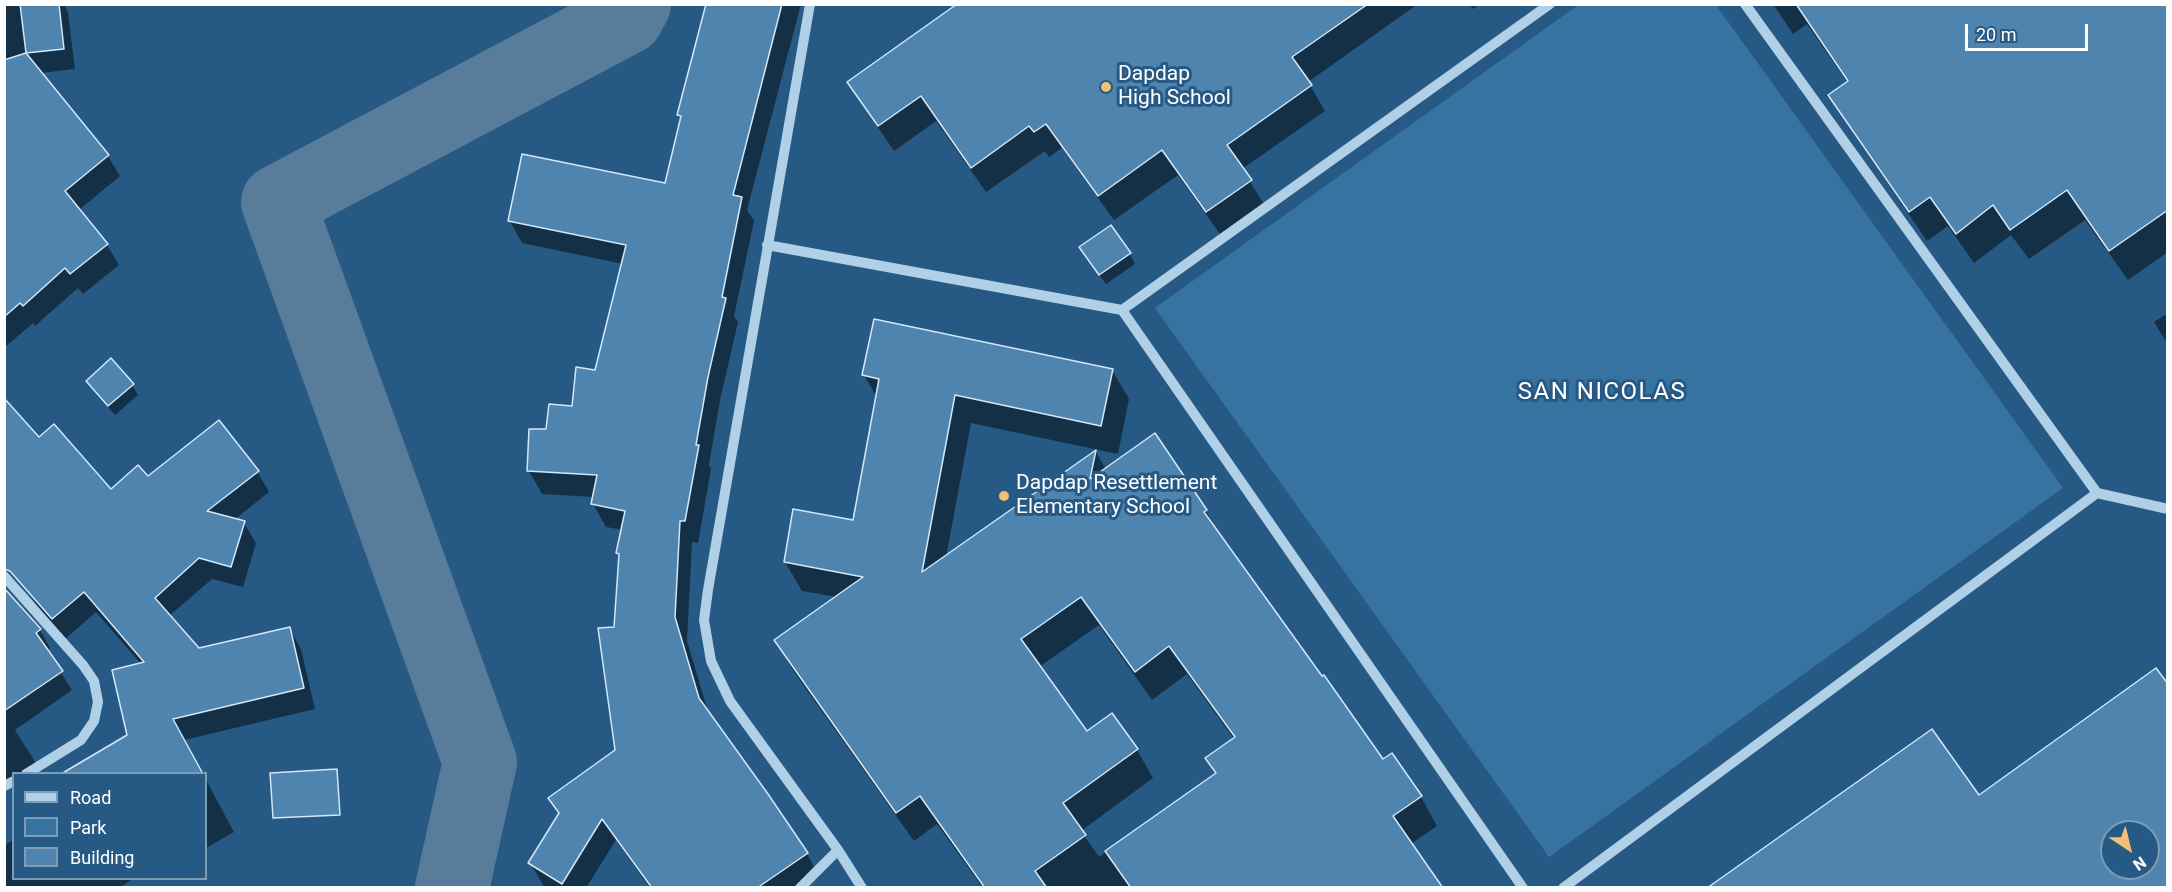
<!DOCTYPE html>
<style>
body{margin:0}
#map{position:relative;width:2172px;height:892px;overflow:hidden;background:#265a85;font-family:Roboto,sans-serif}
canvas{display:block}
.frame{position:absolute;inset:0;border:6px solid #fff;pointer-events:none}
.legend{position:absolute;left:12px;top:772px;width:195px;height:108px;box-sizing:border-box;background:#265a85;border:2px solid #7d9cb6;margin:0;padding:8px 10px;list-style:none;font-size:18px;color:#fff}
.legend li{display:flex;align-items:center;gap:12px;height:30px}
.legend b{width:30px;border:2px solid #7d9cb6}
.north{position:absolute;left:2100px;top:820px;width:60px;height:60px;box-sizing:border-box;background:#265a85;border:2px solid #7d9cb6;border-radius:50%;rotate:145deg;font-size:16px;font-weight:700;line-height:24px;text-align:center;color:#fff}
.north::after{content:'';display:block;margin:auto;width:21px;height:27px;background:#f1bf75;clip-path:polygon(50% 0,100% 100%,50% 72%,0 100%)}
.scale{position:absolute;left:1965px;top:24px;width:123px;height:27px;box-sizing:border-box;border:3px solid #fff;border-top:0;padding-left:8px;font-size:18px;line-height:21px;white-space:nowrap;color:#fff;-webkit-text-stroke:4px #265a85;paint-order:stroke}
</style>
<div id="map">
<canvas width="2172" height="892"></canvas>
<div class="frame"></div>
<ul class="legend">
<li><b style="height:8px;background:#b0d0e8"></b>Road</li>
<li><b style="height:16px;background:#3773a1"></b>Park</li>
<li><b style="height:16px;background:#4e84ad"></b>Building</li>
</ul>
<div class="north">N</div>
<div class="scale">20 m</div>
</div>
<script>
const ctx = document.querySelector('canvas').getContext('2d');
ctx.lineJoin = 'round';
function fill(path, color) {
  ctx.fillStyle = color;
  ctx.fill(path, 'evenodd');
}
function poly(rows) {
  const path = new Path2D();
  for (const r of rows) {
    path.moveTo(r[0], r[1]);
    for (let i = 2; i < r.length; i += 2) path.lineTo(r[i], r[i + 1]);
  }
  return path;
}
function strokePath(path, color, width, dash) {
  ctx.strokeStyle = color;
  ctx.lineWidth = width;
  ctx.lineCap = dash ? 'butt' : 'round';
  ctx.setLineDash(dash || []);
  ctx.stroke(path);
}
function label(font, color, halo, rows, align = 'center') {
  ctx.font = font + ' Roboto,sans-serif';
  ctx.lineWidth = 6;
  ctx.setLineDash([]);
  ctx.textBaseline = 'middle';
  ctx.strokeStyle = halo;
  ctx.fillStyle = color;
  for (const [text, x, y, turn = 0] of rows) {
    ctx.save();
    ctx.translate(x, y);
    ctx.rotate((+turn || 0) * Math.PI / 180);
    ctx.textAlign = isNaN(turn) ? turn : align;
    if (halo) ctx.strokeText(text, 0, 0);
    ctx.fillText(text, 0, 0);
    ctx.restore();
  }
}
const green = poly([
 [1578,5,1716,5,2063,488,1549,857,1155,308]
]);
const shadow = poly([
 [4,4,64,4,68,12,75,69,41,73,108,156,120,176,79,210,107,245,119,265,83,294,78,288,35,326,33,323,4,348],
 [708,4,801,4,747,210,754,221,734,316,738,322,720,400,709,465,711,469,698,543,692,542,687,641,709,715,807,854,819,876,803,888,650,888,616,840,586,888,545,888,530,863,560,815,550,798,616,750,616,629,620,557,617,553,623,530,606,527,593,504,594,497,542,494,529,471,547,431,573,408,597,371,623,264,522,243,509,220,666,185,682,120,678,114],
 [960,4,1418,4,1308,82,1325,111,1242,169,1265,206,1222,237,1178,175,1114,220,1062,148,1049,157,1045,151,986,192,936,121,894,151,864,107,849,82],
 [1469,4,1479,4,1473,9],
 [1773,4,2168,4,2168,252,2128,280,2085,220,2029,259,2011,235,1974,263,1948,226,1927,241,1848,125,1830,95,1848,83,1807,24,1793,34],
 [1129,253,1135,264,1106,284,1087,258],
 [2168,313,2168,345,2154,322],
 [1112,370,1129,399,1118,454,971,423,946,557,1096,452,1106,470,1206,511,1222,539,1383,761,1421,797,1437,826,1411,844,1442,888,983,888,937,824,914,841,792,669,776,640,837,597,802,591,785,562,854,522,877,398,864,375],
 [1099,625,1152,700,1187,674,1234,739,1207,758,1217,774,1099,857,1081,831,1153,778,1137,750,1087,733,1039,667],
 [88,381,132,385,138,395,115,415,94,391],
 [39,439,111,491,148,478,257,471,269,492,234,520,244,523,256,543,243,587,212,579,169,616,199,650,289,628,301,649,315,709,184,740,128,735,141,664,96,612,65,639,39,609,27,589],
 [4,605,40,630,50,648,47,651,72,690,15,730,37,765,25,774,14,774,14,781,4,788],
 [206,780,234,832,206,848],
 [14,840,14,878,134,878,119,888,4,888,4,845]
]);
const river = poly([
 [452,888,480,762,278,202,627,17,634,4]
]);
const building = poly([
 [20,4,59,4,64,49,26,53,109,155,65,191,108,244,70,274,65,268,23,306,20,303,4,317,4,60,26,53,20,4],
 [706,4,782,4,733,195,742,197,722,297,726,298,708,377,696,445,699,445,685,521,680,521,675,617,699,698,768,794,808,853,757,888,652,888,602,819,562,884,528,863,559,813,548,798,615,750,598,628,614,627,619,554,616,553,625,511,591,504,597,475,527,471,529,429,546,429,549,404,572,406,576,367,595,370,626,245,508,221,522,154,665,183,681,116,677,115,706,4],
 [957,4,1368,4,1292,57,1312,85,1227,145,1252,180,1206,212,1162,150,1098,196,1046,124,1034,132,1029,126,971,168,921,96,878,126,847,82,957,4],
 [1796,4,2168,4,2168,210,2109,251,2067,190,2010,230,1993,205,1956,234,1930,197,1909,212,1828,95,1848,81,1796,4],
 [1111,225,1131,253,1099,275,1079,247,1111,225],
 [874,319,1113,369,1101,426,955,395,922,572,1096,450,1090,479,1155,433,1207,510,1204,512,1322,676,1324,675,1383,759,1392,753,1422,796,1393,816,1443,888,1131,888,1105,851,1216,773,1205,758,1235,737,1169,646,1135,672,1081,597,1021,639,1087,731,1112,713,1138,749,1063,803,1086,835,1035,871,1047,888,985,888,920,796,896,813,774,640,863,577,784,562,793,509,853,520,879,379,862,375,874,319],
 [111,358,134,384,108,406,86,381,111,358],
 [4,398,39,437,54,424,111,489,138,465,148,476,219,420,259,471,207,511,245,521,231,567,199,558,155,598,199,648,290,627,304,688,173,719,203,774,61,774,127,735,112,670,144,662,84,592,52,619,10,571,4,569,4,398],
 [4,588,41,629,36,633,63,671,4,711,4,588],
 [2156,668,2168,684,2168,888,1707,888,1932,729,1979,795,2156,668],
 [2112,832,2148,832,2148,868,2112,868,2112,832],
 [337,769,340,815,273,818,270,773,337,769]
]);
const minor = poly([
 [810,4,708,590,704,620,711,661,730,701,838,850,862,888],
 [1745,4,2097,493,2168,509],
 [767,245,1122,310],
 [4,576,83,665,94,681,98,702,94,721,81,740,26,774],
 [4,786,14,781],
 [800,888,838,850],
 [1523,888,1122,310,1550,4],
 [1563,888,2097,493]
]);
const markers = [
 [1106,87,6,"#f1bf75"],
 [1004,496,6,"#f1bf75"]
];
const poiNames = [
 ["Dapdap",1118,75],
 ["High School",1118,99],
 ["Dapdap Resettlement",1016,484],
 ["Elementary School",1016,508]
];
const quarterNames = [
 ["SAN NICOLAS",1602,393]
];
fill(green, '#3773a1');
fill(shadow, '#0007');
strokePath(river, '#587c99', 74);
fill(building, '#4e84ad');
strokePath(building, '#d4e7f6', 1.5);
strokePath(minor, '#b0d0e8', 10);
for (const [x, y, r, color] of markers) {
  const dot = new Path2D();
  dot.arc(x, y, r, 0, 2 * Math.PI);
  ctx.fillStyle = color;
  ctx.fill(dot);
  strokePath(dot, '#265a85', 2);
}
label('21px', '#fff', '#265a85', poiNames, 'left');
ctx.letterSpacing = '1.5px';
label('24px', '#fff', '#265a85', quarterNames);
ctx.letterSpacing = '0px';
</script>
